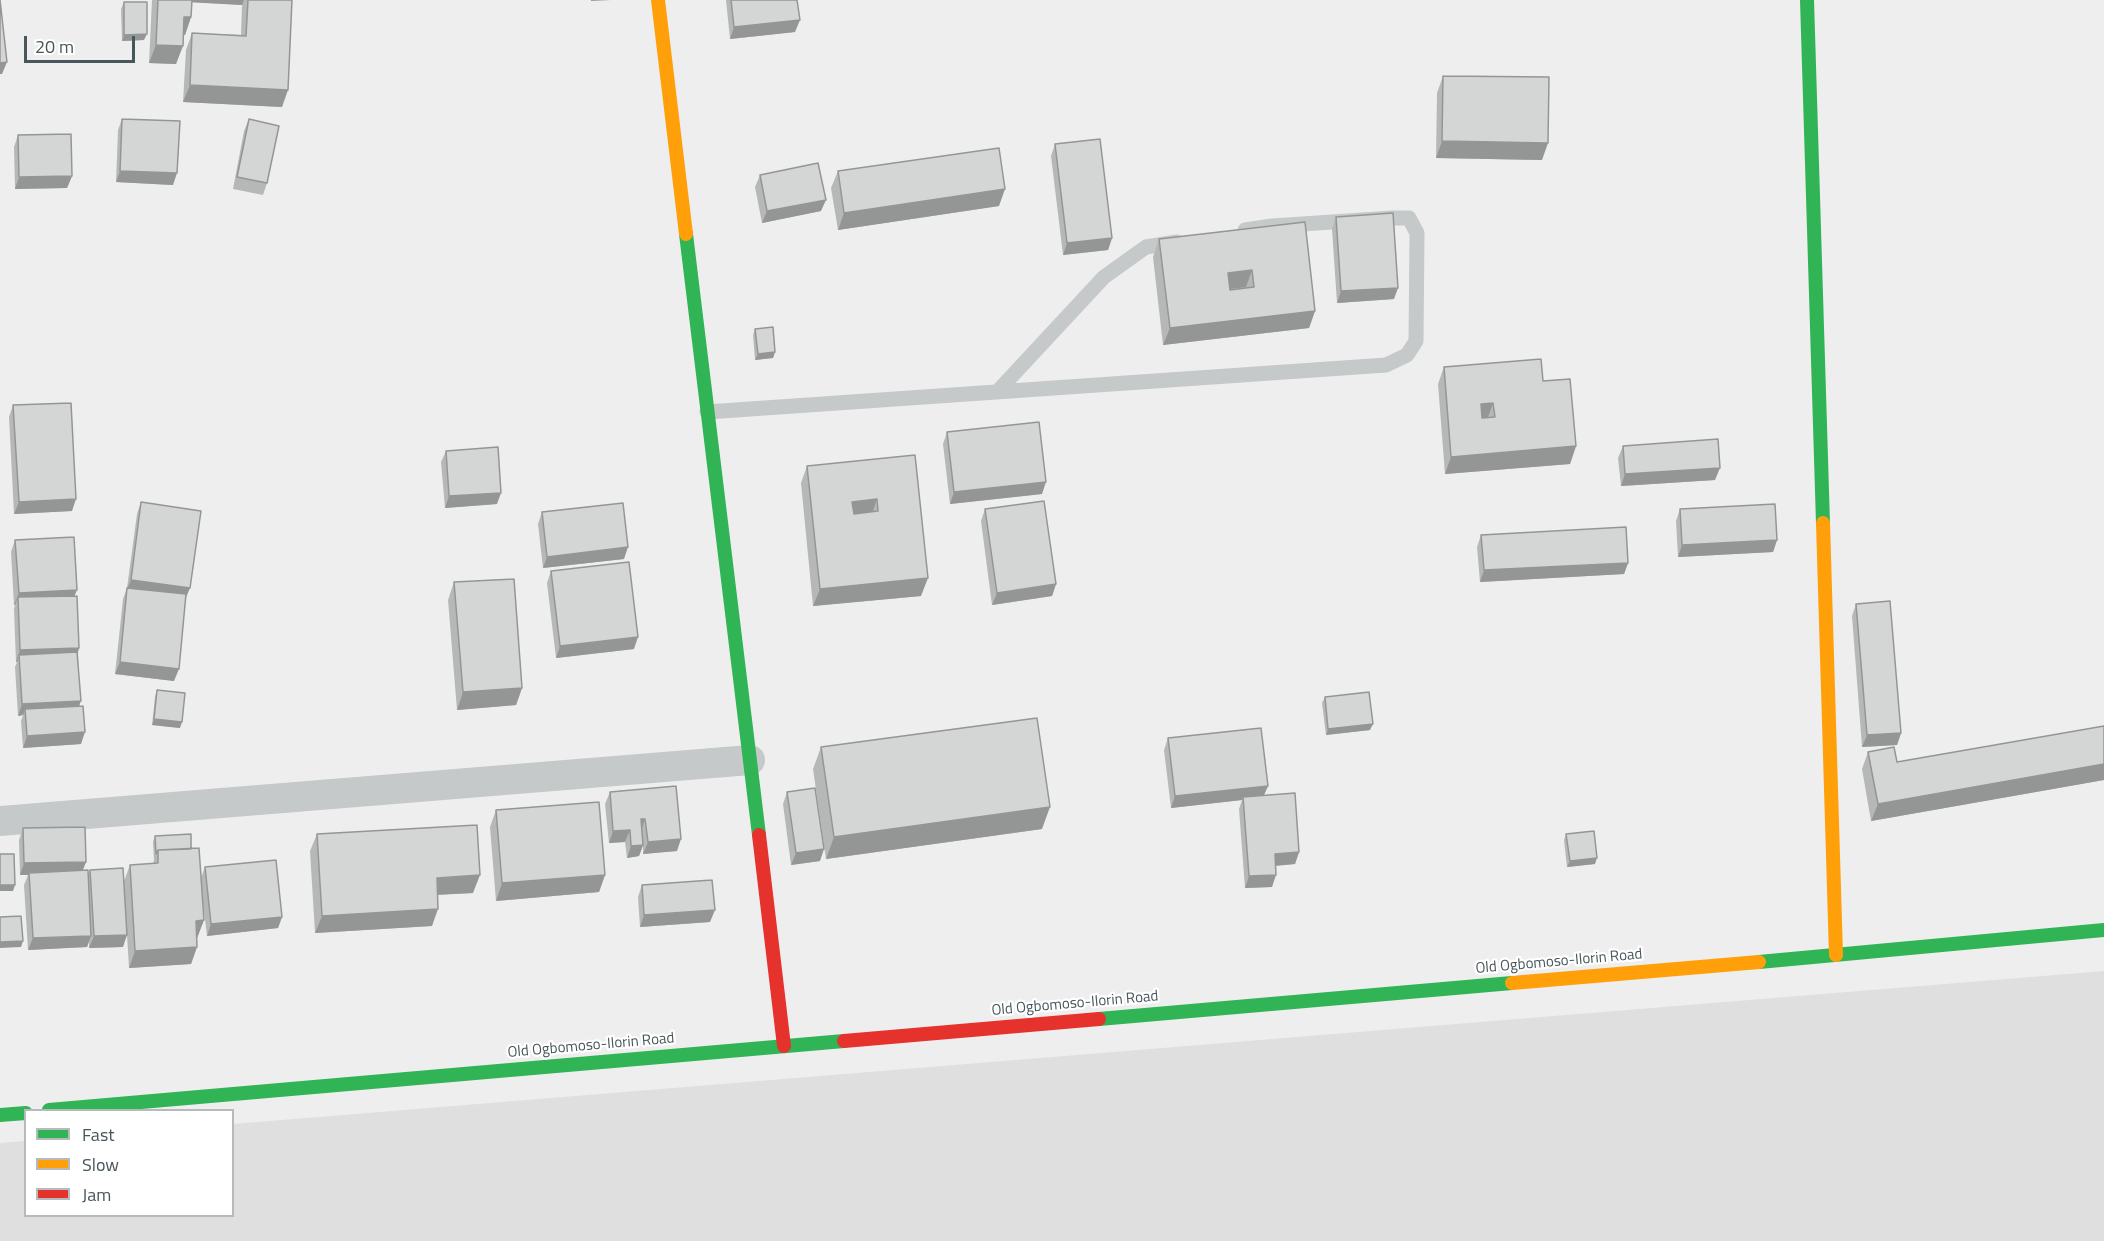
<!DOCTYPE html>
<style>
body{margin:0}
#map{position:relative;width:2104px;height:1241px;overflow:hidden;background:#eee;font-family:"Titillium Web",sans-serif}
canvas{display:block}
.legend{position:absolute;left:24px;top:1109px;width:210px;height:108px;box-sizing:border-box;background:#fff;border:2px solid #b5bbbd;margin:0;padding:8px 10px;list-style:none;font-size:18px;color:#475659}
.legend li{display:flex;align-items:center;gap:12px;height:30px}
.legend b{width:30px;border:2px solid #b5bbbd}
.scale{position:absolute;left:24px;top:36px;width:111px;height:27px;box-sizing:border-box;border:3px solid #475659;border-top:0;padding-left:8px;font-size:18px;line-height:21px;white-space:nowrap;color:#475659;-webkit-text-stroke:4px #fff;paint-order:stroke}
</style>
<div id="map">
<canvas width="2104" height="1241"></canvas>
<ul class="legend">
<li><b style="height:8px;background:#30b455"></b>Fast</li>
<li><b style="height:8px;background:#ff9f0a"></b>Slow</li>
<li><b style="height:8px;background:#e5322d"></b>Jam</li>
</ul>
<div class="scale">20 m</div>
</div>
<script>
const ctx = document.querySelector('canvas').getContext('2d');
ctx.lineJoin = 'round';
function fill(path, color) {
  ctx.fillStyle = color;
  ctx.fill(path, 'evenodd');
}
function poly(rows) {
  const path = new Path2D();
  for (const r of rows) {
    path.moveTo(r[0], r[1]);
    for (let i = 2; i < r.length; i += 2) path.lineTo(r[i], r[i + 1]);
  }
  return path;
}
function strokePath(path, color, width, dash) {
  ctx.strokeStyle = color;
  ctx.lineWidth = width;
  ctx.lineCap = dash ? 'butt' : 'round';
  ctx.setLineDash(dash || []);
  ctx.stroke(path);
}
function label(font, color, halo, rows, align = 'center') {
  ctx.font = font + ' "Titillium Web",sans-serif';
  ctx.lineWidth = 4.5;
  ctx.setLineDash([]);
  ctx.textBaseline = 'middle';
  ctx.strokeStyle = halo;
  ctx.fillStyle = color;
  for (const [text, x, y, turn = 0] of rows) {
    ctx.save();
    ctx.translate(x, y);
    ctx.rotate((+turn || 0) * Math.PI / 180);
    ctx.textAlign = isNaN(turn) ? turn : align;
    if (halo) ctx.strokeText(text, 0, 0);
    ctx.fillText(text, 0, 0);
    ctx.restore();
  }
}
const education = poly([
 [2104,971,2104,1241,0,1241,0,1143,25,1141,26,1216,232,1216,233,1124]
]);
const lane = poly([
 [997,392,1104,277,1146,247,1177,242],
 [707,412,1386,365,1407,355,1416,341,1417,233,1409,218,1392,218,1272,226,1245,230]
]);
const street = poly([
 [0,821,750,760]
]);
const fast = poly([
 [1807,0,1823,523],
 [686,234,759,835],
 [1759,962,2104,930],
 [1099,1019,1512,983],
 [49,1110,844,1041],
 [0,1115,26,1113]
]);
const slow = poly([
 [658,0,686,234],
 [1823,523,1836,955],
 [1512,983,1759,962]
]);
const jam = poly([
 [759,835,784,1046],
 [844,1041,1099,1019]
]);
const wall = poly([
 [152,0,292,0,282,107,183,102,186,50,192,33,241,35,242,5,192,2,191,17,185,35,183,34,176,64,149,63],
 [726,0,797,0,795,32,730,39],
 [124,2,144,40,122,41,121,9],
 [1443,76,1542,160,1436,158,1437,93],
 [122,119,173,185,116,182,118,130],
 [249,119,267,183,263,195,233,189,244,131],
 [18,135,72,176,67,188,15,189,14,147],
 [1055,144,1112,238,1108,250,1063,255,1051,156],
 [838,171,999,206,838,230,831,188],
 [760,175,821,211,762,223,755,187],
 [1336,217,1394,299,1337,303,1332,229],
 [1305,222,1315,311,1309,328,1163,345,1153,257,1159,239],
 [755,329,775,352,773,358,755,360,753,335],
 [1444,367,1576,446,1570,464,1445,474,1438,384],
 [13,405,72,511,14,514,9,417],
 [947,432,1042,494,950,504,943,444],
 [1623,446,1715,480,1621,486,1618,458],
 [446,451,497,504,445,508,441,462],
 [915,455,921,596,813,606,801,483,807,466],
 [141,502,186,600,174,681,115,674,123,599,127,588,137,514],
 [985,509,1056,584,1052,596,992,605,981,521],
 [1680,509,1777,540,1773,552,1678,557,1676,521],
 [542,512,624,559,543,568,538,524],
 [1481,535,1628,563,1624,574,1480,582,1477,547],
 [15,540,75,596,79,648,78,653,81,744,23,748,21,721,23,715,18,716,15,667,17,662,16,662,14,609,15,605,14,605,11,552],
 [551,571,634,649,556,658,547,583],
 [454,582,522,688,516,705,457,710,448,600],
 [1856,604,1901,733,1897,745,1862,747,1852,616],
 [157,690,180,728,152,725,155,697],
 [1325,697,1370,730,1326,735,1322,703],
 [2104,726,2104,780,1871,821,1862,769,1868,752,1897,762],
 [1168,738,1268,786,1264,795,1299,852,1295,864,1276,866,1272,887,1245,888,1239,809,1242,800,1171,808,1164,750],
 [821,747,1042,829,826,859,813,769],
 [676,786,677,851,643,854,643,846,639,856,627,858,625,842,609,843,605,804,610,792],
 [787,792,820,861,791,865,783,804],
 [496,810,605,875,599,892,496,901,490,827],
 [23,828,86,862,83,870,88,876,90,870,124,881,130,865,153,864,154,860,153,842,155,836,191,849,201,878,205,867,282,917,278,928,207,936,201,886,204,920,197,938,197,947,191,964,129,968,126,918,123,947,89,948,89,941,87,947,28,950,24,885,28,875,20,875,19,840],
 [317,834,473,893,438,895,432,926,315,933,310,851],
 [1566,834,1595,864,1567,867,1564,840],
 [642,885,710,922,640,927,638,897]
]);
const shadedWall = poly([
 [187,0,244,0,242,5,186,2],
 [591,0,611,0,591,1],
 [184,17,191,17,185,35,177,34],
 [800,20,795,32,730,39,734,27],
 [147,34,144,40,122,41,124,35],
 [156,45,183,46,176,64,149,63],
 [7,62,2,74,0,74,0,63],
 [190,85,288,90,282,107,183,102],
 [1442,141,1548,143,1542,160,1436,158],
 [120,171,177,173,173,185,116,182],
 [72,176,67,188,15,189,19,177],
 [1005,189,999,206,838,230,844,213],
 [826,200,821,211,762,223,767,211],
 [1112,238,1108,250,1063,255,1067,243],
 [1252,270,1246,287,1222,290,1228,273],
 [1398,288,1394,299,1337,303,1341,291],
 [1315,311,1309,328,1163,345,1170,328],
 [775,352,773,358,755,360,758,354],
 [1493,403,1487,420,1475,422,1481,404],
 [1576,446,1570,464,1445,474,1451,457],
 [1720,468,1715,480,1621,486,1625,474],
 [1046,482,1042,494,950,504,954,492],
 [501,493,497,504,445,508,449,496],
 [76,499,72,511,14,514,19,502],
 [877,499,871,517,846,519,852,502],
 [1777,540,1773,552,1678,557,1682,545],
 [628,547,624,559,543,568,547,557],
 [1628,563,1624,574,1480,582,1484,570],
 [928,578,921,596,813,606,820,589],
 [131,580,190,588,185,600,126,591],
 [1056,584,1052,596,992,605,997,593],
 [77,590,72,602,18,597,15,605,14,605,19,593],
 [638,637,634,649,556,658,560,646],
 [79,648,75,660,19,655,17,662,16,662,20,650],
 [120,662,179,669,174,681,115,674],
 [522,688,516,705,457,710,463,692],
 [81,701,76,713,25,709,23,715,18,716,22,704],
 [154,719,182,722,180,728,152,725],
 [1373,724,1370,730,1326,735,1328,729],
 [85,732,81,744,23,748,27,736],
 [1901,733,1897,745,1862,747,1867,735],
 [2104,764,2104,780,1871,821,1878,804],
 [1268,786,1263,797,1243,797,1242,800,1171,808,1175,796],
 [1050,807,1042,829,826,859,834,837],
 [641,819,645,819,641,831],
 [630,830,625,842,609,843,613,831],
 [681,839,677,851,643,854,648,842],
 [643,845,639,856,627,858,631,846],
 [824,849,820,861,791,865,796,853],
 [1299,852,1295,864,1271,866,1275,854],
 [1597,858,1595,864,1567,867,1570,861],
 [86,862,81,874,20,875,24,863],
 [480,875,473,893,431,895,437,878],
 [605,875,599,892,496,901,502,883],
 [1276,875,1272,887,1245,888,1249,876],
 [0,885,15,885,13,891,0,891],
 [438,909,432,926,315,933,322,916],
 [715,910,710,922,640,927,644,915],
 [282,917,278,928,207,936,211,924],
 [204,920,197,938,196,921],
 [127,935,123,947,89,948,94,936],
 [91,936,87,947,28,950,33,938],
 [23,941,21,947,0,948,0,942],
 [197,947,191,964,129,968,135,951]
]);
const building = poly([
 [0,0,7,62,0,63,0,0],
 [158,0,192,0,191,17,184,17,183,46,156,45,158,0],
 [248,0,292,0,288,90,190,85,192,33,246,36,248,0],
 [731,0,797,0,800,20,734,27,731,0],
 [124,2,147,2,147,34,124,35,124,2],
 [1443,76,1549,77,1548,143,1442,141,1443,76],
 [122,119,180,121,177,173,120,171,122,119],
 [249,119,279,126,267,183,237,177,249,119],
 [71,134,72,176,19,177,18,135,71,134],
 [1100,139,1112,238,1067,243,1055,144,1100,139],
 [999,148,1005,189,844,213,838,171,999,148],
 [818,163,826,200,767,211,760,175,818,163],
 [1393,213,1398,288,1341,291,1336,217,1393,213],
 [1305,222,1315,311,1170,328,1159,239,1305,222],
 [1252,270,1254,287,1230,290,1228,273,1252,270],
 [773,327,775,352,758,354,755,329,773,327],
 [1541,359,1543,381,1570,379,1576,446,1451,457,1444,367,1541,359],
 [1493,403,1495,417,1482,418,1481,404,1493,403],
 [71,403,76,499,19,502,13,405,71,403],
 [1039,422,1046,482,954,492,947,432,1039,422],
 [1718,439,1720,468,1625,474,1623,446,1718,439],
 [498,447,501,493,449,496,446,451,498,447],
 [915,455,928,578,820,589,807,466,915,455],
 [877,499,878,511,854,514,852,502,877,499],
 [1044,501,1056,584,997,593,985,509,1044,501],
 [141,502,201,511,190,588,131,580,141,502],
 [623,503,628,547,547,557,542,512,623,503],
 [1775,504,1777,540,1682,545,1680,509,1775,504],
 [1626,527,1628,563,1484,570,1481,535,1626,527],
 [74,537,77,590,19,593,15,540,74,537],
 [629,562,638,637,560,646,551,571,629,562],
 [514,579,522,688,463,692,454,582,514,579],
 [127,588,186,594,179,669,120,662,127,588],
 [77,596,79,648,20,650,18,597,77,596],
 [1890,601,1901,733,1867,735,1856,604,1890,601],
 [77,652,81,701,22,704,19,655,77,652],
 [157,690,185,693,182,722,154,719,157,690],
 [1369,692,1373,724,1328,729,1325,697,1369,692],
 [83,706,85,732,27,736,25,709,83,706],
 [1037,718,1050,807,834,837,821,747,1037,718],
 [2104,726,2104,764,1878,804,1868,752,1894,747,1897,762,2104,726],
 [1261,728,1268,786,1175,796,1168,738,1261,728],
 [676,786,681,839,648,842,645,819,641,819,643,845,631,846,630,830,613,831,610,792,676,786],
 [815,788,824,849,796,853,787,792,815,788],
 [1295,793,1299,852,1275,854,1276,875,1249,876,1243,797,1295,793],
 [599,802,605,875,502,883,496,810,599,802],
 [477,825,480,875,437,878,438,909,322,916,317,834,477,825],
 [85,827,86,862,24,863,23,828,85,827],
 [1594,831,1597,858,1570,861,1566,834,1594,831],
 [191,834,191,849,158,850,156,854,155,836,191,834],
 [199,848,204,920,196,921,197,947,135,951,130,865,158,863,158,850,199,848],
 [0,854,14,854,15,885,0,885,0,854],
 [276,860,282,917,211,924,205,867,276,860],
 [123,868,127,935,94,936,90,870,123,868],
 [88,870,91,936,33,938,29,873,88,870],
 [712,880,715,910,644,915,642,885,712,880],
 [21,916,23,941,0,942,0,917,21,916]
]);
const streetNames = [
 ["Old Ogbomoso-Ilorin Road",1559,962,-5],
 ["Old Ogbomoso-Ilorin Road",1075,1004,-5],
 ["Old Ogbomoso-Ilorin Road",591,1046,-5]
];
fill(education, '#e0dfe0');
strokePath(lane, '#c5c9ca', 15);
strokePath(street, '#c5c9ca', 30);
strokePath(fast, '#30b455', 14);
strokePath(slow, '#ff9f0a', 14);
strokePath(jam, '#e5322d', 14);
fill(wall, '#b6b8b8');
fill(shadedWall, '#949696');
fill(building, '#d4d6d6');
strokePath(building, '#949696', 1.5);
label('15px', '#475659', '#fff', streetNames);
</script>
